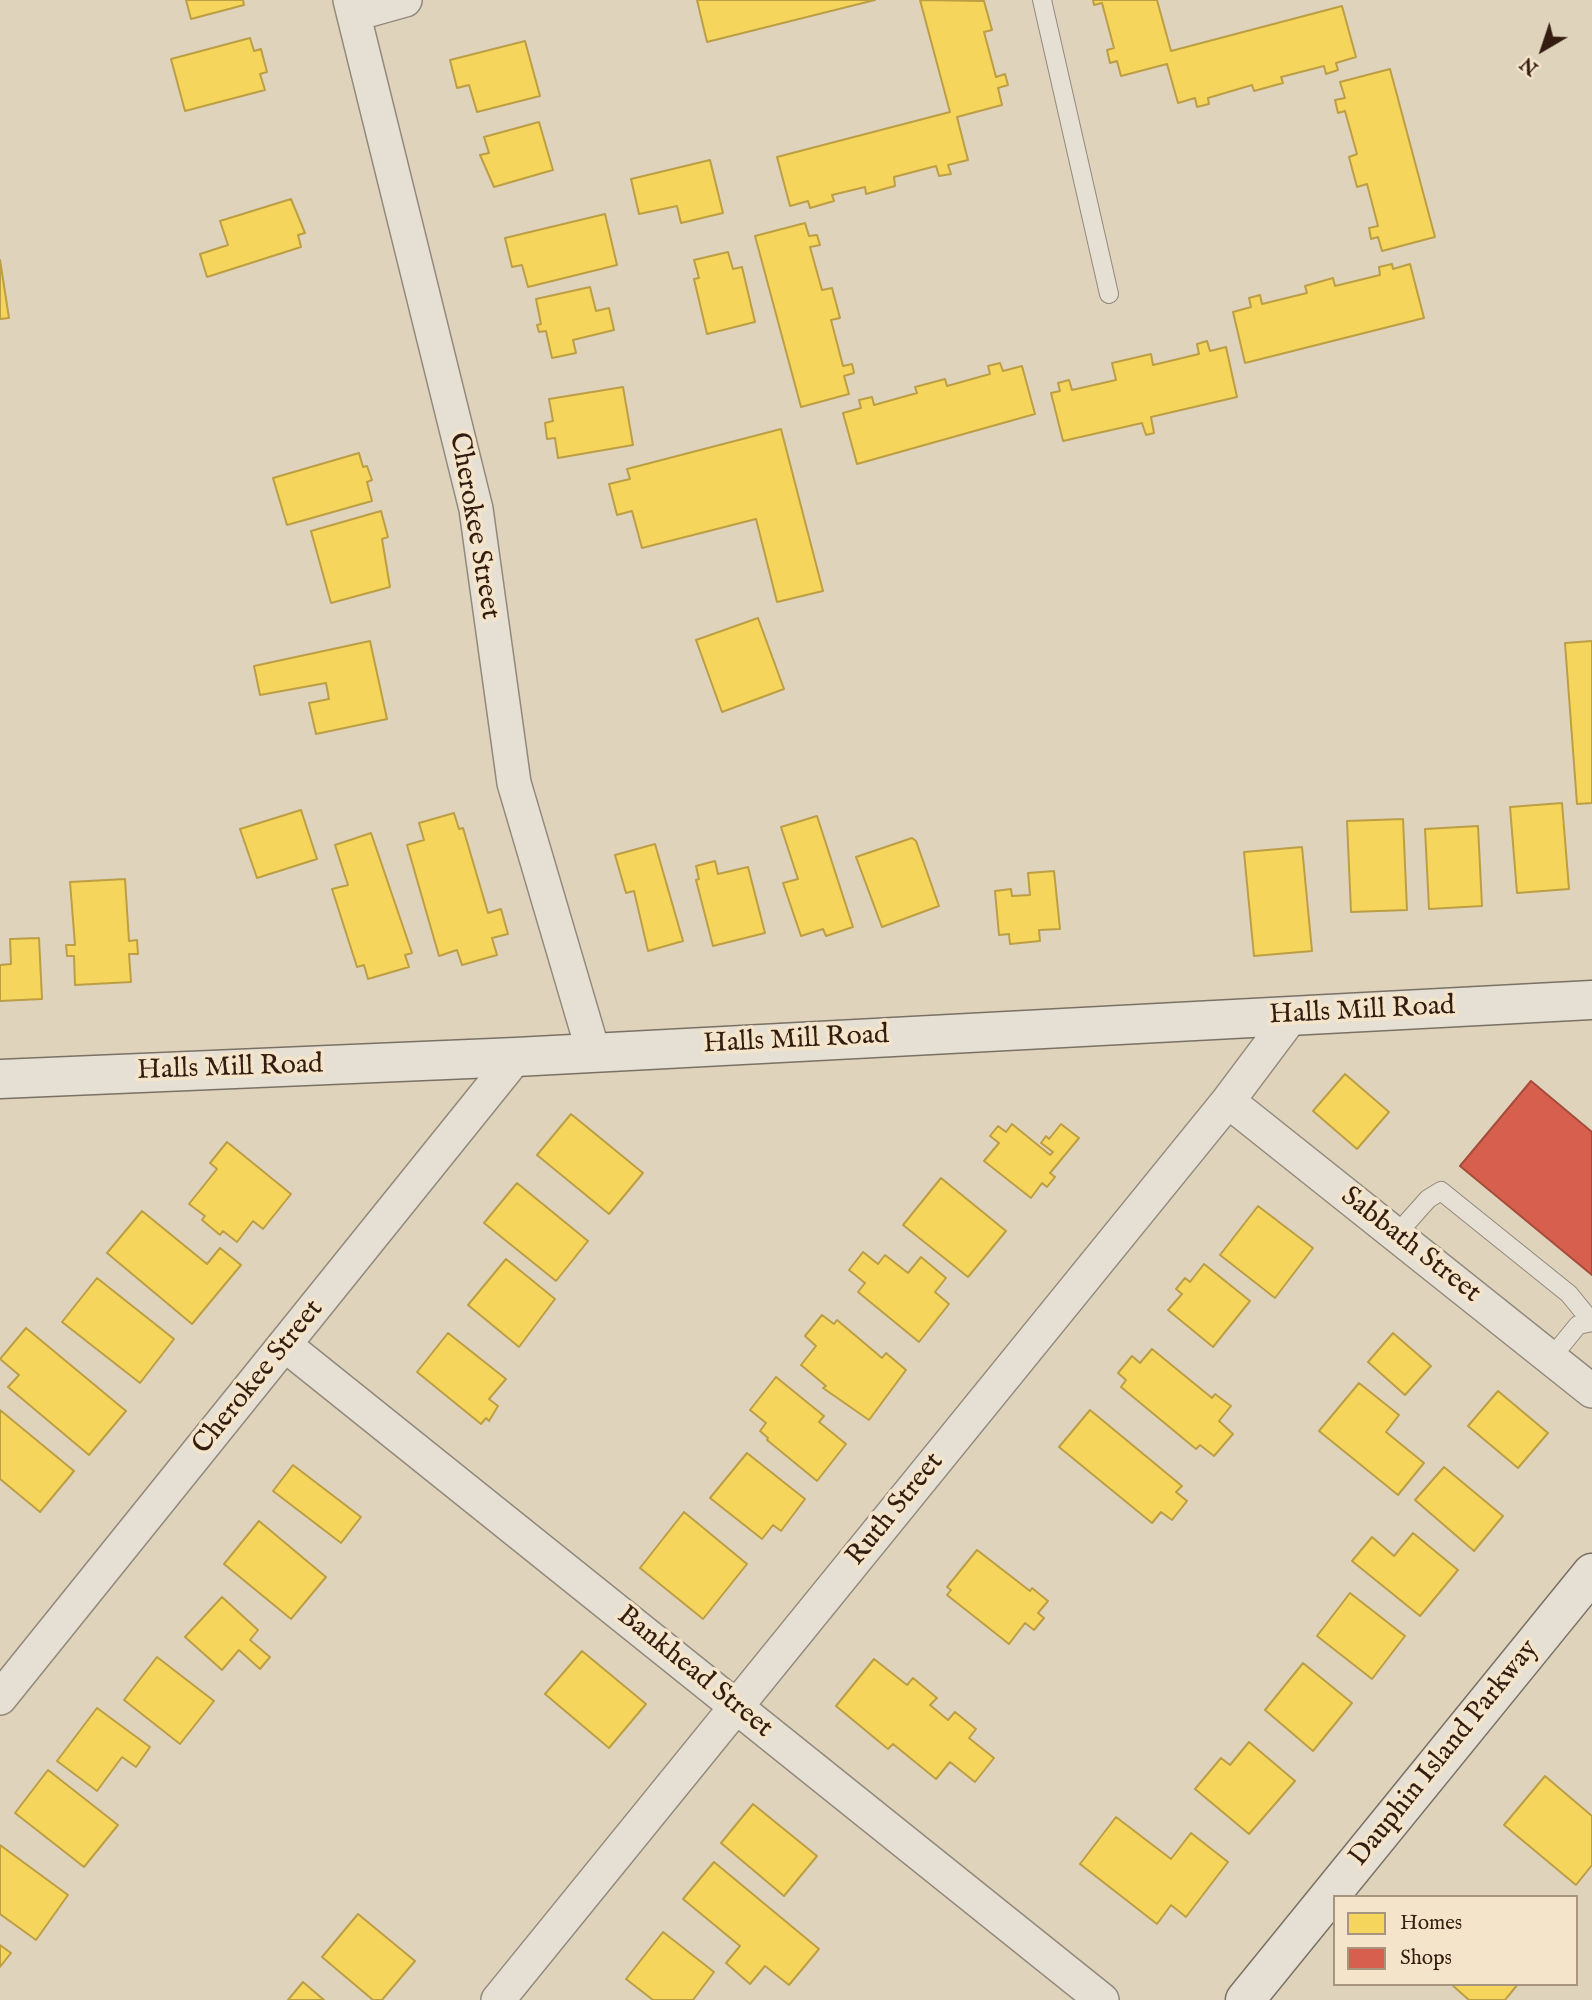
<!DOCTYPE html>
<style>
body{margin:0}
#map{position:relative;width:1592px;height:2000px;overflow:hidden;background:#dfd3bc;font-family:"IM FELL English",serif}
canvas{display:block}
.legend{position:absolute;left:1333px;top:1895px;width:245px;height:91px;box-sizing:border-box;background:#f4e5ca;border:2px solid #a79580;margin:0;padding:9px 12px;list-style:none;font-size:21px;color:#341d10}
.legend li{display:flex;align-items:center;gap:14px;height:35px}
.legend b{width:35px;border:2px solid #a79580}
.north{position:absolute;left:1508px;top:14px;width:70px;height:70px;-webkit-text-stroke:5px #f4e5ca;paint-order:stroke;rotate:219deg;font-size:19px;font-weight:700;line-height:28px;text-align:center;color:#341d10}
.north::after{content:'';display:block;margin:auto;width:24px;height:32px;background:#341d10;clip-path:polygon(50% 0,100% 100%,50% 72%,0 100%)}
</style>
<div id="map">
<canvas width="1592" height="2000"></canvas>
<ul class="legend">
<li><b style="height:19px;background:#f6d55c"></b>Homes</li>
<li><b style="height:19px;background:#d6604d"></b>Shops</li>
</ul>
<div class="north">N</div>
</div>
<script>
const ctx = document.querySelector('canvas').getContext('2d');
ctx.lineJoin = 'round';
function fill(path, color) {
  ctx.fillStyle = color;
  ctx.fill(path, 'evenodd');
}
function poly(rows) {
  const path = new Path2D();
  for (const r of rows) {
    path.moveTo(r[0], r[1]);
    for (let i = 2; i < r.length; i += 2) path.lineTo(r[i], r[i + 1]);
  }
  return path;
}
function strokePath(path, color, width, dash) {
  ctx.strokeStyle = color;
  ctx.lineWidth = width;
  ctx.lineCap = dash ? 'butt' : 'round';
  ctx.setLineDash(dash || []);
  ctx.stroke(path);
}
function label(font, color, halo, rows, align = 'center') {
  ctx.font = font + ' "IM FELL English",serif';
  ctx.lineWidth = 7;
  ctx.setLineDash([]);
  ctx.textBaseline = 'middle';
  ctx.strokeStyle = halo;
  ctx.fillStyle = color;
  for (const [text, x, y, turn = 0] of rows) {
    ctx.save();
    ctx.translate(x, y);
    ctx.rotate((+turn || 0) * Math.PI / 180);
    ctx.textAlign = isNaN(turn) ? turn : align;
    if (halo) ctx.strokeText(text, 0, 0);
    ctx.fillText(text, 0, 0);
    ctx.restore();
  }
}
const homes = poly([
 [186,0,243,0,244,5,191,19,186,0],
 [697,0,875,0,707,42,697,0],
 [920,0,984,1,992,30,984,32,996,77,1005,74,1008,85,998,88,1002,105,957,117,968,160,948,165,951,174,939,176,936,166,894,177,895,186,866,194,865,187,832,195,834,201,810,208,808,201,790,206,777,157,950,112,920,0],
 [1093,0,1157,0,1171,51,1342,6,1356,57,1336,63,1338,70,1326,74,1324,66,1281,77,1283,83,1254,91,1252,85,1208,98,1209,104,1197,107,1195,98,1178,103,1167,64,1121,76,1117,61,1110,63,1107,50,1114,48,1102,3,1094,5,1093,0],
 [250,38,254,51,261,49,267,72,260,74,265,90,185,111,171,59,250,38],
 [525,41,540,96,477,112,469,85,457,88,450,60,525,41],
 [1390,69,1435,237,1382,251,1378,237,1371,239,1369,228,1378,226,1367,184,1357,187,1349,157,1357,154,1345,111,1338,113,1335,100,1345,98,1340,82,1390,69],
 [539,122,553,170,494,187,480,155,489,153,484,137,539,122],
 [710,160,723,213,681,223,677,206,639,214,631,179,710,160],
 [291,199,305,233,298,235,301,247,207,277,200,254,228,245,220,221,291,199],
 [605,214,617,265,528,287,522,265,512,267,505,238,605,214],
 [805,223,809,236,817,235,820,245,810,247,822,290,832,288,840,318,831,320,843,366,852,364,854,373,844,376,849,394,801,407,755,236,805,223],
 [728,252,733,269,742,267,755,322,707,334,694,279,699,278,694,260,728,252],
 [0,260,9,318,0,319,0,260],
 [1392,264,1393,269,1410,264,1424,318,1245,363,1233,312,1251,307,1249,298,1260,295,1262,304,1307,293,1305,286,1333,278,1335,286,1380,275,1379,267,1392,264],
 [590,287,596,311,609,308,614,330,573,340,576,353,552,358,546,331,539,332,537,325,541,324,536,299,590,287],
 [1207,341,1210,351,1226,347,1237,397,1151,417,1154,433,1146,435,1142,423,1063,441,1051,393,1060,391,1058,383,1069,380,1072,390,1116,380,1112,363,1151,354,1153,365,1199,354,1197,344,1207,341],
 [1000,363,1003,371,1022,366,1035,414,857,464,843,413,861,408,859,400,872,397,874,405,917,393,915,387,945,379,947,386,990,374,988,366,1000,363],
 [623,387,633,445,558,458,555,438,547,439,545,423,553,421,549,399,623,387],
 [781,429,823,591,777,602,756,519,642,548,632,511,617,515,609,484,630,479,627,469,781,429],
 [359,453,363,467,367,466,372,480,367,482,372,501,287,525,273,478,359,453],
 [381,511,388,537,382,539,390,587,331,603,311,531,381,511],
 [758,618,784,689,722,712,696,640,758,618],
 [370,641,387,719,316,734,309,703,329,699,326,683,260,695,254,666,370,641],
 [1592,641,1592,803,1577,804,1565,643,1592,641],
 [1562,803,1569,889,1517,893,1510,807,1562,803],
 [301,810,317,859,257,878,240,829,301,810],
 [454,813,459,829,463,828,488,913,501,909,508,934,492,938,497,955,462,965,457,950,439,956,407,845,424,840,419,823,454,813],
 [817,816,853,927,826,936,823,929,801,936,783,883,798,879,781,827,817,816],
 [1403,819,1407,910,1351,912,1347,821,1403,819],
 [1478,826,1482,906,1429,909,1425,829,1478,826],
 [371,833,412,953,405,955,409,967,368,979,364,965,357,967,332,889,348,885,335,845,371,833],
 [912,838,916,841,939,906,882,927,856,857,912,838],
 [655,844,683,941,648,951,634,891,626,893,615,855,655,844],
 [1302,847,1312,951,1254,956,1244,852,1302,847],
 [715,861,718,874,748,867,765,933,713,946,696,880,699,879,696,866,715,861],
 [1054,871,1060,929,1039,930,1040,941,1010,944,1009,934,999,935,995,891,1011,889,1012,896,1030,895,1028,873,1054,871],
 [125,879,129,941,137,940,138,954,129,954,131,982,75,985,74,956,67,956,66,945,75,945,70,882,125,879],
 [39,938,42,999,0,1001,0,965,11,964,10,939,39,938],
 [1345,1074,1389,1112,1357,1149,1313,1111,1345,1074],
 [571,1114,643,1173,609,1214,537,1155,571,1114],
 [1012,1124,1050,1155,1053,1152,1041,1143,1046,1136,1049,1139,1061,1124,1079,1138,1050,1173,1055,1177,1047,1187,1042,1183,1031,1198,984,1161,999,1143,990,1136,998,1126,1006,1132,1012,1124],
 [227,1142,291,1194,263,1229,253,1221,237,1242,223,1231,220,1235,202,1220,205,1216,189,1204,217,1169,210,1163,227,1142],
 [941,1178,1006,1231,968,1277,903,1225,941,1178],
 [517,1183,588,1241,556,1281,484,1223,517,1183],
 [1258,1206,1313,1248,1275,1298,1220,1255,1258,1206],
 [142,1211,207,1264,220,1248,241,1265,192,1324,107,1253,142,1211],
 [863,1252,878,1264,885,1255,908,1273,921,1257,946,1278,935,1292,949,1304,919,1342,858,1292,865,1283,849,1270,863,1252],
 [506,1259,555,1299,519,1347,468,1305,506,1259],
 [1204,1264,1250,1301,1213,1347,1168,1310,1182,1294,1176,1289,1185,1278,1190,1282,1204,1264],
 [97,1278,174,1339,140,1383,62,1322,97,1278],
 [822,1315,834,1324,837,1320,882,1358,886,1353,906,1370,869,1420,823,1388,826,1386,801,1365,816,1346,805,1336,822,1315],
 [26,1328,126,1411,89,1455,8,1387,19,1375,0,1359,26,1328],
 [448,1333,506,1379,489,1399,498,1406,489,1421,486,1418,481,1424,417,1372,448,1333],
 [1393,1333,1431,1366,1405,1395,1368,1362,1393,1333],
 [1152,1349,1212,1398,1215,1394,1231,1406,1219,1421,1233,1434,1214,1456,1200,1445,1196,1449,1121,1387,1126,1380,1118,1373,1132,1356,1140,1363,1152,1349],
 [776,1377,824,1416,819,1422,846,1444,817,1481,767,1440,768,1438,760,1431,766,1423,750,1410,776,1377],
 [1359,1383,1399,1415,1386,1432,1424,1463,1398,1495,1319,1431,1359,1383],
 [1498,1391,1548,1433,1518,1468,1468,1426,1498,1391],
 [0,1410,74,1471,40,1512,0,1479,0,1410],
 [1090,1410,1182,1486,1176,1492,1187,1501,1172,1520,1161,1512,1152,1523,1059,1447,1090,1410],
 [747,1453,805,1499,781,1531,773,1525,762,1539,710,1498,747,1453],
 [293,1465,361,1517,341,1543,273,1491,293,1465],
 [1444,1467,1503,1516,1474,1551,1415,1500,1444,1467],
 [684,1512,747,1564,703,1619,640,1568,684,1512],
 [259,1521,326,1577,291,1619,224,1564,259,1521],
 [1413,1533,1458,1570,1420,1616,1352,1561,1372,1537,1394,1556,1413,1533],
 [977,1550,1030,1591,1032,1588,1048,1601,1038,1613,1044,1618,1034,1630,1025,1623,1009,1644,947,1595,951,1590,947,1587,977,1550],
 [1350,1593,1405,1636,1372,1679,1317,1636,1350,1593],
 [222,1597,258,1630,250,1640,270,1657,260,1669,239,1650,222,1670,185,1637,222,1597],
 [582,1651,646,1704,609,1748,545,1694,582,1651],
 [157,1657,214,1701,180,1744,124,1700,157,1657],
 [874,1659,907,1685,913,1678,937,1698,930,1705,948,1720,955,1712,976,1729,969,1738,994,1758,975,1782,950,1762,936,1779,893,1744,888,1749,836,1706,874,1659],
 [1303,1663,1352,1703,1313,1751,1265,1710,1303,1663],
 [97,1708,150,1747,136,1767,122,1757,97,1791,57,1761,97,1708],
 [1249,1742,1295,1781,1249,1834,1195,1789,1221,1758,1230,1765,1249,1742],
 [48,1770,118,1825,84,1867,15,1813,48,1770],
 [1545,1776,1592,1816,1592,1865,1576,1885,1504,1825,1545,1776],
 [753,1804,817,1856,784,1896,721,1843,753,1804],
 [1116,1817,1171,1859,1191,1833,1228,1862,1186,1917,1171,1905,1157,1924,1080,1864,1116,1817],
 [0,1845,68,1895,36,1940,0,1914,0,1845],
 [714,1862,819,1949,789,1985,765,1966,750,1984,726,1963,740,1946,683,1899,714,1862],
 [358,1914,415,1961,382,2000,373,2000,322,1957,358,1914],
 [663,1932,714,1972,693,2000,653,2000,626,1979,663,1932],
 [0,1945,11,1953,0,1967,0,1945],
 [303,1982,324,2000,288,2000,303,1982],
 [1451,1984,1518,1984,1505,2000,1469,2000,1451,1984]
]);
const shops = poly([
 [1531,1081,1592,1132,1592,1275,1460,1166,1531,1081]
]);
const lane = poly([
 [1042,0,1109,294],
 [1396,1235,1428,1199,1441,1191,1569,1294,1591,1321],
 [1551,1358,1578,1325,1592,1322]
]);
const street = poly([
 [350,0,476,509,514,783,593,1051],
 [355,14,405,0],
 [1228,1101,1592,1391],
 [285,1345,1102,2000],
 [0,1698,516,1057],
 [498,2000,1228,1101,1291,1017]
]);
const secondary = poly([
 [0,1079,516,1057,1592,1000],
 [1245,2000,1592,1573]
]);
const streetNames = [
 ["Cherokee Street",473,526,80],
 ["Halls Mill Road",1362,1012,-3],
 ["Halls Mill Road",796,1041,-3],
 ["Halls Mill Road",230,1069,-2],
 ["Sabbath Street",1410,1246,38],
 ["Cherokee Street",259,1378,-51],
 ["Ruth Street",896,1510,-51],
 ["Bankhead Street",694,1673,39],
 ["Dauphin Island Parkway",1445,1754,-51]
];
fill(homes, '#f6d55c');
strokePath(homes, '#bc9e45', 2);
fill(shops, '#d6604d');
strokePath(shops, '#a54c3b', 2);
strokePath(lane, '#93897b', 20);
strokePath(street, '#93897b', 36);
strokePath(secondary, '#7a7164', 41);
strokePath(lane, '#e5dfd4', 18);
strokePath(street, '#e5dfd4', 33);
strokePath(secondary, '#e5dfd4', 38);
label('28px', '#341d10', '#f4e5ca', streetNames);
</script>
